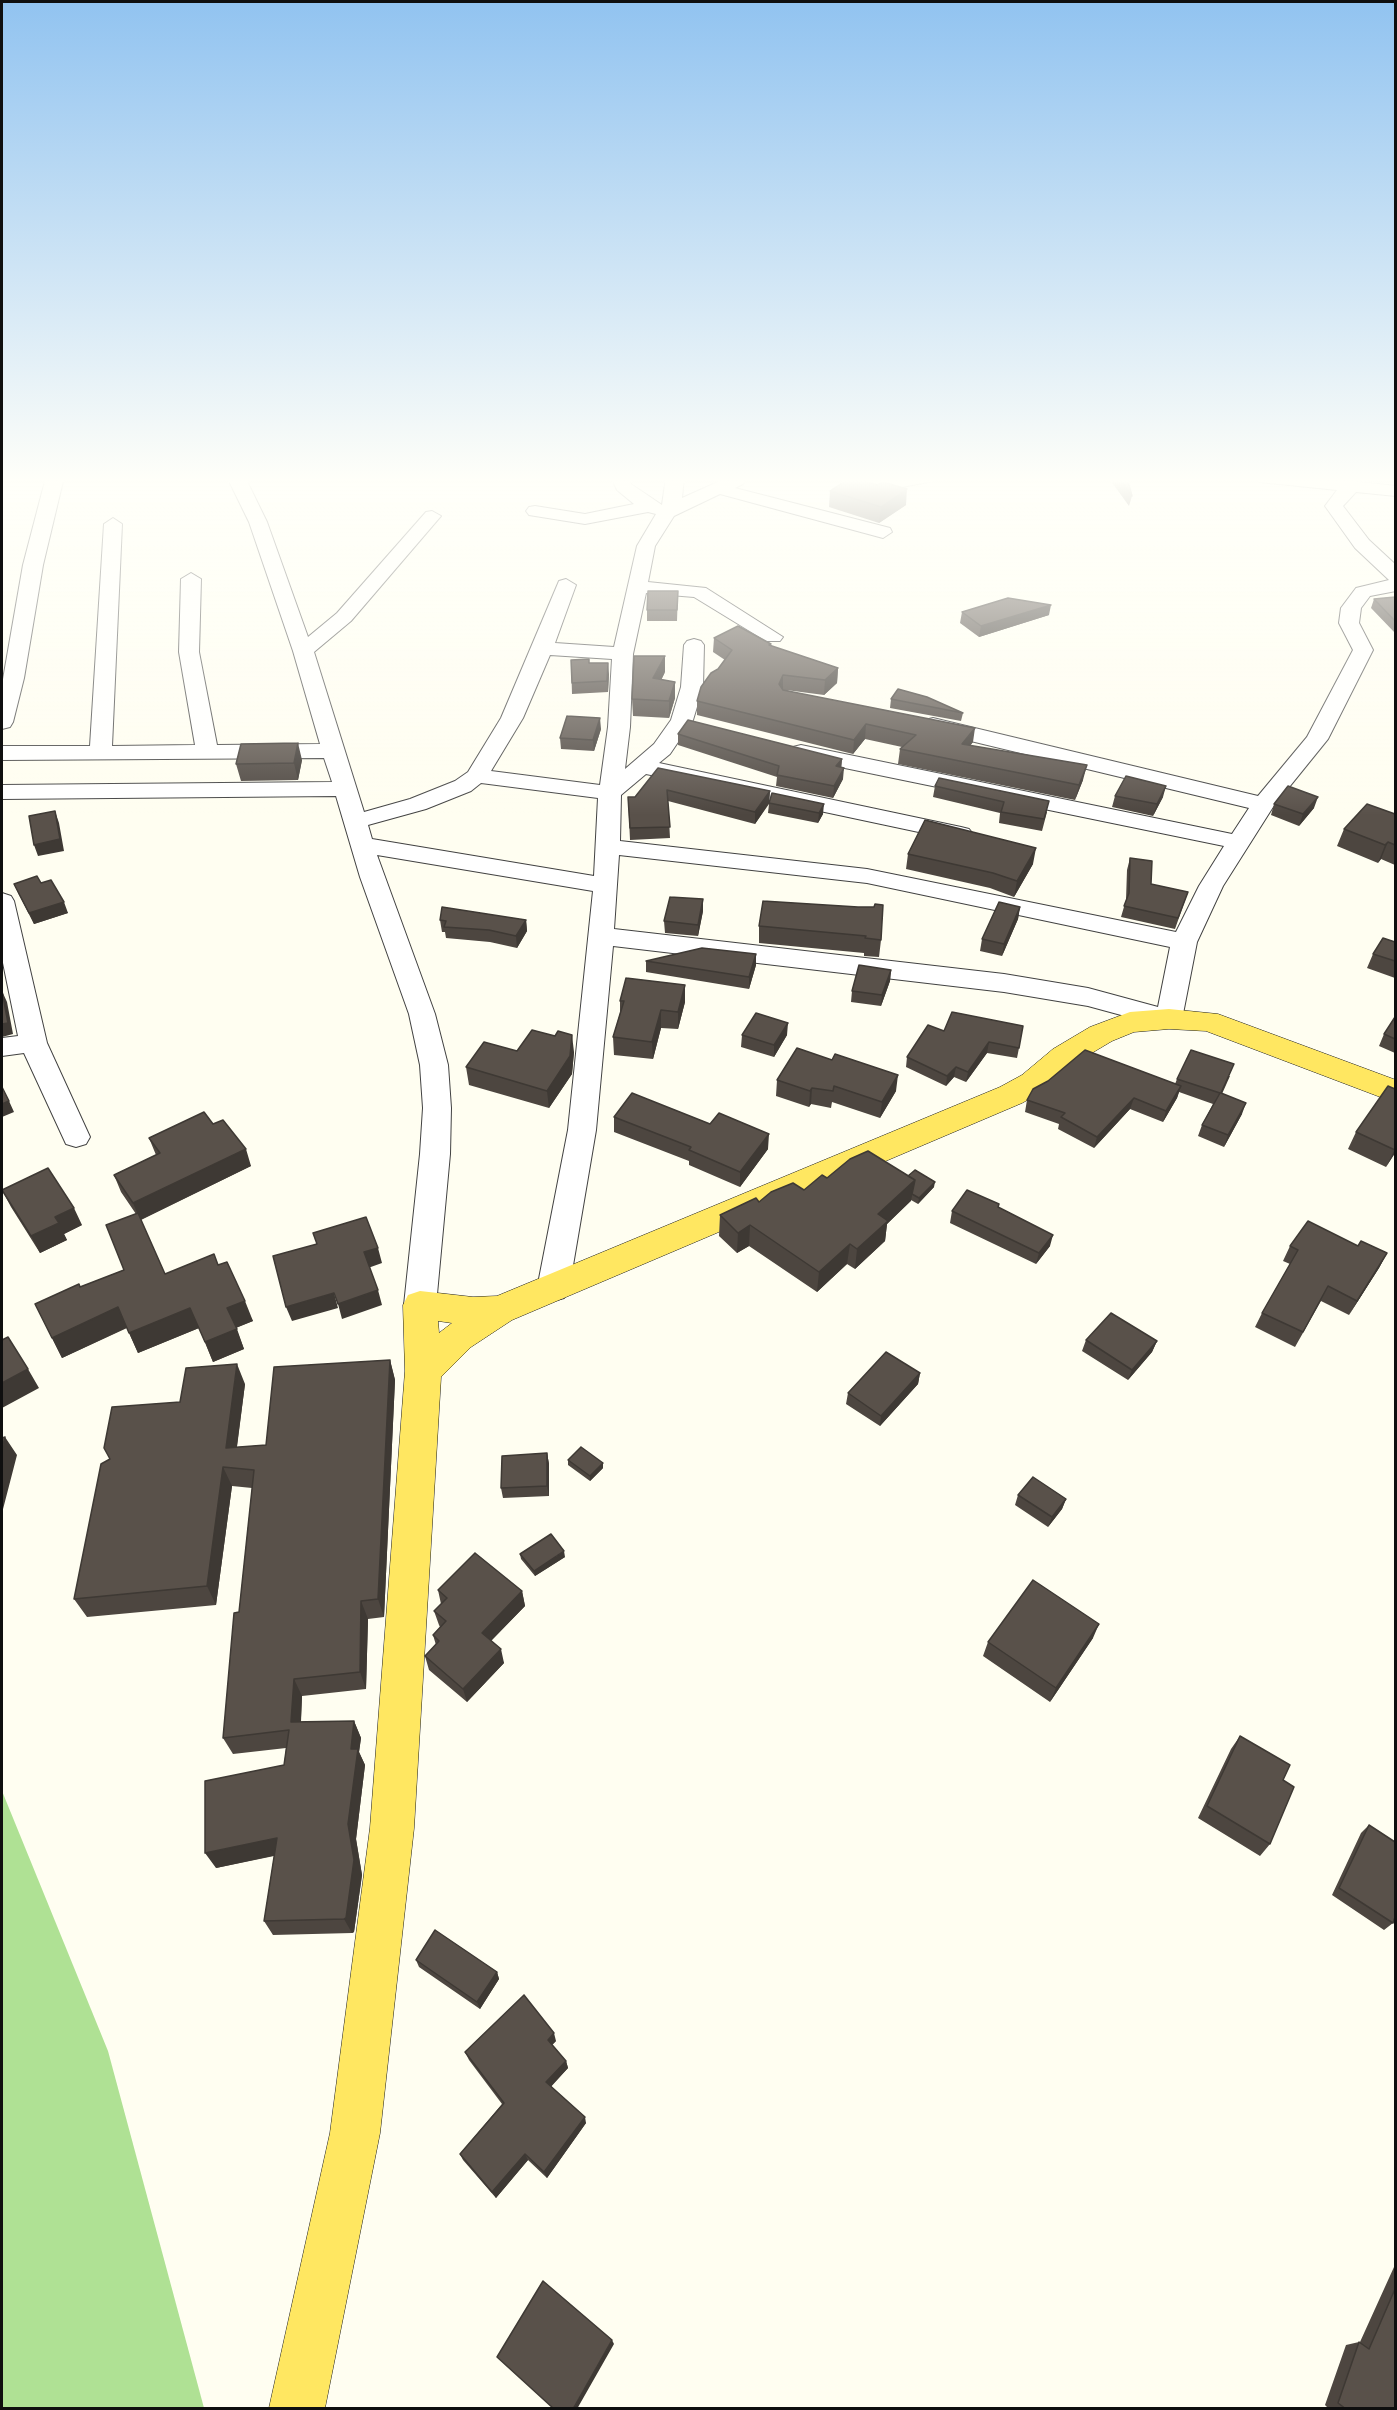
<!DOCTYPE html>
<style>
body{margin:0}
#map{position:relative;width:1397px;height:2410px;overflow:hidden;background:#fffef1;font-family:Merriweather,serif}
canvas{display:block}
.frame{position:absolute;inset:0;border:3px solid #0f0f0f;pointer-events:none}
</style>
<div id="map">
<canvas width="1397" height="2410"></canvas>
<div class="frame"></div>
</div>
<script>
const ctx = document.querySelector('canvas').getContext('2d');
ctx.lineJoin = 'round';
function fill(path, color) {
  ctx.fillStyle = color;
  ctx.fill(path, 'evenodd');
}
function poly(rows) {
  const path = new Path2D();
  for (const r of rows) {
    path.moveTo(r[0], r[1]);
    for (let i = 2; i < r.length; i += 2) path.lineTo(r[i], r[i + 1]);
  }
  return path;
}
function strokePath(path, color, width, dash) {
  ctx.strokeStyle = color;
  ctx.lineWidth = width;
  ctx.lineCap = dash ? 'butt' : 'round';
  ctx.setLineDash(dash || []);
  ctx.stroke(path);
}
const forest = poly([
 [2,1791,108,2051,204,2408,2,2408]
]);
const minor = poly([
 [46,477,64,477,43,565,24,678,13,722,10,727,2,729,2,685,23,565,46,477],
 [227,477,245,477,267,522,308,637,337,613,426,512,432,511,441,516,351,621,314,652,364,812,410,799,455,781,468,772,501,718,559,581,566,579,576,585,555,643,614,647,637,546,656,514,648,512,585,524,529,515,526,511,529,507,535,506,585,514,634,504,617,490,611,477,629,477,631,484,662,505,666,477,684,477,682,498,729,477,744,477,746,480,743,484,735,488,890,528,892,532,883,538,720,494,674,516,655,546,648,582,706,588,783,637,780,641,766,641,694,597,646,593,633,654,630,727,625,769,654,744,671,720,681,687,684,645,687,641,694,639,701,641,704,645,703,687,693,720,670,754,659,763,961,827,969,829,973,834,969,839,961,841,646,774,621,795,620,841,867,869,1176,932,1199,886,1224,846,801,759,793,757,790,752,793,747,801,745,1232,834,1249,808,925,730,922,725,925,720,933,718,1258,796,1307,737,1353,650,1339,623,1341,608,1356,588,1389,580,1355,548,1325,506,1337,490,1260,482,1251,477,1313,477,1396,486,1396,496,1356,492,1343,506,1369,540,1396,565,1396,591,1370,596,1361,608,1359,623,1373,650,1328,739,1273,807,1223,886,1197,942,1182,1019,1178,1025,1169,1028,1088,1006,1004,992,613,946,596,1130,569,1289,564,1298,553,1301,542,1298,537,1289,568,1130,593,891,377,855,435,1014,448,1065,451,1108,450,1154,436,1305,431,1314,420,1318,409,1314,404,1305,420,1154,423,1108,420,1065,409,1014,360,877,336,796,2,799,2,785,332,782,324,758,2,760,2,746,90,746,104,524,113,518,122,524,112,746,195,745,179,652,181,579,191,573,201,579,199,652,217,745,320,744,293,651,249,522,227,477],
 [550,655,612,659,608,727,600,785,491,771,523,718,550,655],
 [481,783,598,798,594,876,372,839,368,825,426,809,471,791,481,783],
 [619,855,867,883,1170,947,1158,1007,1088,988,1004,974,614,929,619,855],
 [844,477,897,478,936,477,933,481,897,488,853,482,844,477],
 [2,893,11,896,14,901,47,1043,90,1137,86,1144,76,1147,66,1144,24,1053,2,1056,2,1038,18,1036,2,958,2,893]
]);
const major = poly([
 [1169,1009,1218,1014,1396,1080,1396,1103,1206,1031,1169,1029,1134,1032,1112,1041,1075,1063,1044,1091,1022,1103,512,1320,471,1347,441,1377,414,1828,380,2133,325,2408,269,2408,330,2133,370,1828,405,1371,403,1305,408,1295,420,1291,473,1297,497,1296,1000,1087,1022,1075,1053,1049,1090,1027,1130,1012,1169,1009],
 [438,1321,452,1323,439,1333,438,1321]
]);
const wall = poly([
 [1108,477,1127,477,1132,496,1129,506],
 [830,491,906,505,879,523,829,507],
 [678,591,677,621,647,621,647,610],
 [1395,597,1395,633,1371,608,1374,599],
 [962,612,1049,615,979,637,960,623],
 [714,638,771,646,838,668,837,683,824,695,786,690,973,742,970,745,1083,780,1075,800,898,764,900,749,902,747,865,739,853,754,697,715,697,701,725,660,713,652],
 [571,660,609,674,608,692,572,694],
 [665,672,661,680,675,682,675,698,669,718,633,716,632,699],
 [891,699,963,713,961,721,890,708],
 [601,729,594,751,561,749,560,738],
 [678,734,842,759,841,768,843,779,833,798,776,786,777,777,678,745],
 [302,760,298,780,241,781,236,764],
 [658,768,770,791,769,801,823,814,818,823,768,813,769,804,755,824,668,801,670,838,630,840,628,797,635,797],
 [935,786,1047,812,1042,831,999,823,1000,813,933,797],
 [1115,796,1163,797,1153,816,1112,807],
 [1274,804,1314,808,1299,826,1271,815],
 [1395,814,1395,865,1381,859,1378,863,1337,846,1344,829],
 [908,854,1033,864,1014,897,990,888,906,869],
 [1130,858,1151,884,1188,892,1175,929,1121,917,1126,900,1127,870],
 [41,883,68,913,34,924,19,895,14,884],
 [763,901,881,940,879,957,864,956,864,953,759,943,759,926],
 [1020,907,1018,919,1002,956,980,951,982,939],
 [703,911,698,936,665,933,664,921],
 [440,920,526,920,527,931,517,948,490,942,446,938,445,932,442,932],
 [1395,942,1395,978,1367,968,1373,954],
 [756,954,756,965,749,989,646,972,646,961],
 [891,970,890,981,881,1006,851,1002,852,991],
 [620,1001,685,1002,678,1029,661,1028,653,1059,614,1055,613,1037,620,1013],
 [1395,1017,1395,1053,1379,1046,1384,1034],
 [944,1031,1019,1048,1017,1058,987,1053,966,1082,954,1077,946,1086,906,1067,907,1057],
 [742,1035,787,1035,774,1057,741,1047],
 [517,1051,574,1052,572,1074,549,1108,469,1085,466,1067],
 [1230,1076,1222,1094,1242,1114,1224,1147,1198,1136,1202,1125,1213,1104,1179,1092,1177,1098,1163,1122,1130,1109,1094,1148,1058,1129,1059,1124,1025,1112,1027,1100,1175,1084,1177,1079],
 [777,1080,896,1091,880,1118,832,1102,831,1108,811,1104,809,1107,776,1096],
 [1395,1089,1395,1153,1386,1167,1348,1149,1356,1132],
 [614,1117,768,1149,740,1187,689,1165,689,1161,614,1132],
 [213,1124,251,1166,141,1220,165,1274,218,1265,253,1321,236,1328,244,1349,213,1362,199,1328,138,1353,127,1328,62,1358,52,1338,80,1287,124,1270,136,1214,121,1192,114,1175,156,1155,149,1138],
 [908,1176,934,1187,918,1204,911,1200,887,1224,885,1241,855,1269,847,1264,817,1292,749,1246,737,1253,719,1236,720,1215,759,1202,804,1190,827,1178],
 [2,1190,82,1225,64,1234,67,1240,40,1253,11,1207],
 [999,1204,999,1208,1050,1246,1036,1264,950,1223,952,1211],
 [1290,1246,1358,1246,1387,1253,1379,1268,1349,1315,1321,1301,1295,1347,1255,1327,1262,1313,1290,1264,1283,1261],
 [1086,1340,1157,1341,1152,1352,1128,1380,1082,1351],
 [390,1360,395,1380,384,1617,368,1619,366,1689,302,1696,301,1722,354,1721,361,1738,359,1752,365,1765,356,1839,362,1875,354,1932,352,1933,273,1935,264,1921,274,1856,216,1868,284,1765,286,1748,233,1754,223,1738,239,1612,252,1488,232,1486,216,1605,87,1617,74,1599,110,1459,180,1402,245,1384,237,1447,266,1445],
 [920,1373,918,1384,880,1426,846,1404,848,1393],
 [547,1453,549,1464,549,1496,503,1498,501,1488],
 [568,1460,603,1463,603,1468,590,1481,568,1465],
 [1018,1495,1066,1499,1062,1509,1048,1527,1015,1505],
 [520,1554,565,1557,535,1576,521,1559],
 [438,1590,522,1591,525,1606,491,1641,504,1663,467,1702,429,1670,425,1656,436,1645,433,1635,440,1627,439,1625,434,1611,441,1604],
 [1093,1638,1050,1702,983,1656,988,1642],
 [1240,1736,1283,1780,1270,1844,1260,1856,1198,1818,1231,1749],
 [1369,1825,1393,1923,1384,1930,1332,1895,1361,1833],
 [416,1960,497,1972,499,1979,480,2009,419,1967],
 [556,2041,552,2045,566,2061,568,2068,551,2086,586,2123,547,2178,528,2160,496,2198,463,2160,460,2154,502,2104,469,2060,465,2052],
 [1394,2267,1395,2267,1395,2409,1329,2409,1325,2405,1346,2345,1359,2342,1360,2342]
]);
const shadedWall = poly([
 [907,489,906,505,879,523,881,507],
 [1051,605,1049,615,979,637,981,626],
 [665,656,665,672,654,695,653,678],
 [608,663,609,674,608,692,607,681],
 [838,668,837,683,824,695,825,680],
 [783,675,783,690,779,684],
 [675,682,675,698,669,718,669,701],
 [600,718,601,729,594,751,593,740],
 [866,724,865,739,853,754,854,740],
 [975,728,973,742,960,759,962,744],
 [298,743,302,760,298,780,294,763],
 [842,759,841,770,836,766],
 [1087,765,1083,780,1075,800,1079,785],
 [844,768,843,779,833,798,834,786],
 [1166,786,1163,797,1153,816,1157,804],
 [770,791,769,803,755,824,755,812],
 [1318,797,1314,808,1299,826,1303,814],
 [824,804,823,814,818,823,819,813],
 [55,811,59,823,64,851,38,856,34,845],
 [1388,842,1381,859,1378,863,1385,845],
 [1036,848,1033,864,1014,897,1017,881],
 [703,899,703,911,698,936,698,925],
 [64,902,68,913,34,924,29,913],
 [1020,907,1018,919,1002,956,1004,944],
 [526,920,527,931,517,948,516,936],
 [756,954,756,965,749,989,749,977],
 [891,970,890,981,881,1006,882,995],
 [685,985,685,1002,678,1029,678,1012],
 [2,991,7,1002,13,1034,2,1037],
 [661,1010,661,1028,653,1059,652,1042],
 [788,1023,787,1035,774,1057,774,1045],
 [572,1035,574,1052,572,1074,549,1108,547,1091],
 [989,1042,987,1053,966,1082,968,1072],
 [956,1067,954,1077,946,1086,947,1076],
 [898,1075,896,1091,880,1118,882,1102],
 [1181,1086,1177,1098,1163,1122,1166,1111],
 [812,1088,811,1104,809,1107,810,1091],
 [1134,1098,1130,1109,1094,1148,1097,1137],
 [9,1101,14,1112,2,1117,2,1104],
 [1246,1103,1242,1114,1224,1147,1228,1135],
 [769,1134,768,1149,740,1187,740,1172],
 [246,1149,251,1166,140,1220,133,1203],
 [1395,1149,1395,1153,1386,1167],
 [915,1180,911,1201,887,1224,885,1241,855,1269,857,1249,878,1214],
 [935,1182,934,1187,918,1204,919,1198],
 [74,1208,82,1225,64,1234,67,1240,40,1253,31,1236,55,1217],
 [750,1225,749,1246,737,1253,738,1233],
 [1053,1235,1050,1246,1036,1264,1039,1253],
 [850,1244,847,1264,817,1292,819,1272],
 [378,1248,382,1263,368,1268,364,1252],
 [1387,1253,1379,1268,1349,1315,1357,1301],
 [378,1290,382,1305,342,1319,338,1304],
 [334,1293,338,1308,292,1321,286,1307],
 [245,1301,253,1321,235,1328,227,1308],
 [118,1307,128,1327,62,1358,52,1338],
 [190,1308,199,1328,138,1353,129,1333],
 [237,1329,244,1349,213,1362,205,1342],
 [1157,1341,1152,1352,1128,1380,1132,1370],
 [390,1360,395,1380,384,1617,378,1599],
 [237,1364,245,1384,234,1468,226,1448],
 [28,1369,39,1388,2,1408,2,1383],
 [920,1373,918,1384,880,1426,881,1416],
 [5,1437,17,1455,2,1513,2,1449],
 [547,1453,549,1464,549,1496,547,1486],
 [603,1463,603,1468,590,1481,590,1476],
 [223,1467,232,1486,216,1605,207,1586],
 [1066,1499,1062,1509,1048,1527,1052,1517],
 [564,1551,565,1557,535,1576,534,1571],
 [522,1591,525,1606,485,1647,482,1633],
 [361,1601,368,1619,366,1689,360,1672],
 [1099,1624,1093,1638,1050,1702,1056,1688],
 [501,1649,504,1663,467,1702,463,1689],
 [294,1679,302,1696,300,1739,291,1722],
 [354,1721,361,1738,359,1752,365,1765,356,1839,362,1875,354,1932,352,1933,344,1919,351,1749],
 [277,1838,286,1853,216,1868,205,1853],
 [497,1972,499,1979,480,2009,477,2002],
 [554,2033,556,2041,550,2047,548,2040],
 [566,2061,568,2068,549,2089,546,2082],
 [585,2117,586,2123,547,2178,544,2172],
 [525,2154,528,2160,496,2198,492,2192],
 [612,2340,614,2344,577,2409,573,2409]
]);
const building = poly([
 [851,477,877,485,883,482,907,489,881,507,830,491,851,477],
 [1118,477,1127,477,1132,496,1118,477],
 [648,591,678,591,677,610,647,610,648,591],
 [1395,597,1395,621,1374,599,1395,597],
 [1008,598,1051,605,981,626,962,612,1008,598],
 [738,626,771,644,769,645,838,668,825,680,783,675,779,684,783,690,975,728,962,744,1087,765,1079,785,900,749,916,735,866,724,854,740,697,701,701,687,711,673,718,669,732,650,714,638,738,626],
 [634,656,665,656,653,678,675,682,669,701,632,699,634,656],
 [589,659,589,663,608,663,607,681,572,683,571,660,589,659],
 [898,689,927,697,963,713,891,699,898,689],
 [567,716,600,718,593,740,560,738,567,716],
 [688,720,842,759,836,766,844,768,834,786,777,775,779,766,678,734,688,720],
 [298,743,294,763,236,764,241,744,298,743],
 [658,768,770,791,755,812,667,790,670,827,630,828,628,797,635,797,658,768],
 [1126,776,1166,786,1157,804,1115,796,1126,776],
 [939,778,1049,801,1044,819,1001,812,1004,802,935,786,939,778],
 [1288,786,1318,797,1303,814,1274,804,1288,786],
 [772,793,824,804,819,813,769,803,772,793],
 [1367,804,1395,814,1395,845,1388,842,1385,845,1344,829,1367,804],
 [55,811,60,839,34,845,29,816,55,811],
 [925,820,1036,848,1017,881,993,873,908,854,925,820],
 [1130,858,1152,861,1151,884,1188,892,1178,918,1124,906,1129,893,1130,858],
 [37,876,41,883,51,880,64,902,29,913,14,884,37,876],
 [670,897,703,899,698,925,664,921,670,897],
 [763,901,858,907,874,907,875,904,883,905,881,940,865,938,866,936,759,926,763,901],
 [999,902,1020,907,1004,944,982,939,999,902],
 [442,907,526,920,516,936,489,930,444,927,446,921,440,920,442,907],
 [1383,938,1395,942,1395,961,1373,954,1383,938],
 [702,948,756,954,749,977,646,961,702,948],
 [859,965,891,970,882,995,852,991,859,965],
 [626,978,685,985,678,1012,661,1010,652,1042,613,1037,624,1001,620,1001,626,978],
 [2,991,8,1023,2,1024,2,991],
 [952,1012,1023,1026,1019,1048,989,1042,968,1072,956,1067,947,1076,907,1057,928,1025,944,1031,952,1012],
 [756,1013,788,1023,774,1045,742,1035,756,1013],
 [1395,1017,1395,1039,1384,1034,1395,1017],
 [532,1030,555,1036,558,1031,572,1035,570,1056,547,1091,466,1067,484,1042,517,1051,532,1030],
 [797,1048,832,1060,835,1054,898,1075,882,1102,834,1086,833,1091,812,1088,810,1091,777,1080,797,1048],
 [1085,1050,1181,1086,1166,1111,1134,1098,1097,1137,1061,1117,1065,1113,1027,1100,1033,1089,1048,1081,1085,1050],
 [1191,1050,1234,1064,1221,1093,1246,1103,1228,1135,1202,1125,1220,1093,1177,1079,1191,1050],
 [1388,1086,1395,1089,1395,1150,1356,1132,1388,1086],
 [2,1087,9,1101,2,1104,2,1087],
 [632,1093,710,1124,719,1113,769,1134,740,1172,689,1150,691,1147,614,1117,632,1093],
 [204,1112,213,1124,223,1120,246,1149,133,1203,114,1175,160,1153,149,1138,204,1112],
 [868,1151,915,1180,878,1214,888,1221,857,1249,850,1244,819,1272,750,1225,738,1233,720,1215,756,1198,759,1202,771,1192,793,1183,804,1190,822,1175,827,1178,850,1159,868,1151],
 [48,1168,74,1208,55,1217,59,1223,31,1236,2,1190,48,1168],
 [915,1170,935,1182,919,1198,912,1194,915,1180,908,1176,915,1170],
 [967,1190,999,1204,998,1207,1053,1235,1039,1253,952,1211,967,1190],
 [138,1213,165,1274,214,1254,218,1265,227,1262,245,1301,227,1308,237,1329,205,1342,190,1308,129,1333,118,1307,52,1338,35,1304,79,1284,80,1287,124,1270,106,1225,138,1213],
 [366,1217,378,1248,364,1252,378,1290,338,1304,334,1293,286,1307,273,1256,317,1244,313,1233,366,1217],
 [1308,1221,1358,1246,1361,1241,1387,1253,1357,1301,1328,1286,1303,1332,1262,1313,1298,1250,1290,1246,1308,1221],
 [1111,1313,1157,1341,1132,1370,1086,1340,1111,1313],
 [8,1337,28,1369,2,1383,2,1340,8,1337],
 [886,1352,920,1373,881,1416,848,1393,886,1352],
 [390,1360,378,1599,361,1601,360,1672,294,1679,291,1722,354,1721,351,1749,358,1749,348,1824,354,1860,346,1918,344,1919,264,1921,277,1838,205,1853,205,1781,284,1765,289,1730,223,1738,234,1613,239,1612,254,1470,223,1467,207,1586,74,1599,101,1464,110,1459,104,1448,112,1407,180,1402,186,1368,237,1364,226,1448,266,1445,274,1367,390,1360],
 [5,1437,2,1449,2,1438,5,1437],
 [581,1447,603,1463,590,1476,568,1460,581,1447],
 [547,1453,547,1486,501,1488,502,1456,547,1453],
 [1033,1477,1066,1499,1052,1517,1018,1495,1033,1477],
 [551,1534,564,1551,534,1571,520,1554,551,1534],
 [475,1553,522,1591,482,1633,501,1649,463,1689,425,1656,439,1641,433,1635,446,1621,434,1611,447,1598,438,1590,475,1553],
 [1033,1580,1099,1624,1056,1688,988,1642,1033,1580],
 [1240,1736,1290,1765,1283,1780,1294,1787,1270,1844,1207,1806,1240,1736],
 [1369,1825,1395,1842,1395,1917,1393,1923,1339,1888,1369,1825],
 [435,1930,497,1972,477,2002,416,1960,435,1930],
 [524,1995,554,2033,548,2040,566,2061,546,2082,585,2117,544,2172,525,2154,492,2192,460,2154,504,2103,465,2052,524,1995],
 [543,2281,612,2340,573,2409,554,2409,497,2357,543,2281],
 [1395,2289,1395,2409,1346,2409,1338,2403,1359,2342,1369,2349,1395,2289]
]);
fill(forest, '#afe194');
strokePath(minor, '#424242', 2);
strokePath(major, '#202020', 1);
fill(minor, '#fff');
fill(major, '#ffe761');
fill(wall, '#4d4640');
fill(shadedWall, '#3e3934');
fill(building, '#59514a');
strokePath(building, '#3e3934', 1.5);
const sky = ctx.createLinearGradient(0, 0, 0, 815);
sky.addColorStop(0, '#91c3f0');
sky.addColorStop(0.59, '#fffff9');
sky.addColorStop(1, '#fffff900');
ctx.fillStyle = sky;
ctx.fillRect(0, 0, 1397, 815);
</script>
